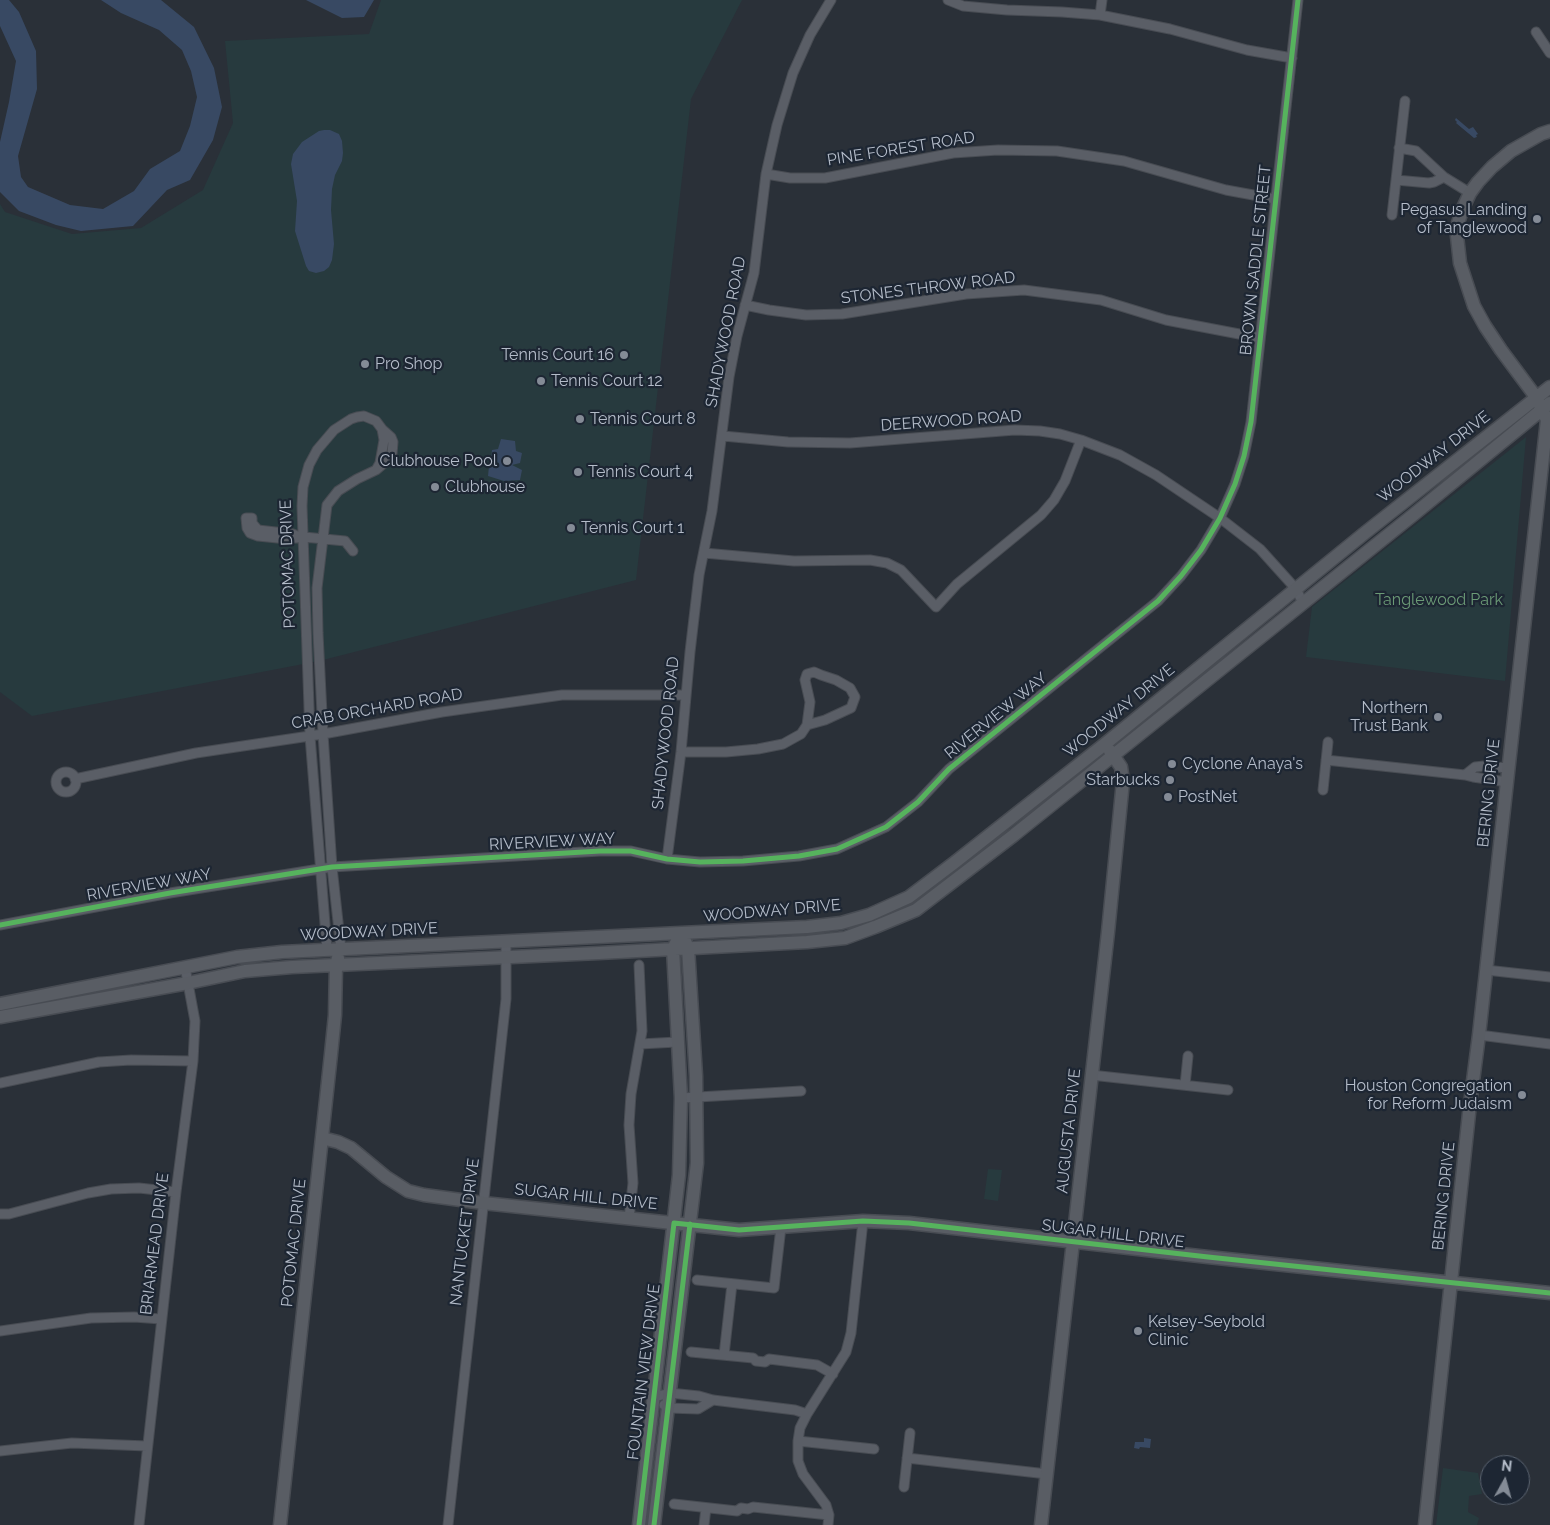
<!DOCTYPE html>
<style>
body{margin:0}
#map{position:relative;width:1550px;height:1525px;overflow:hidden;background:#2a3038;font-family:Raleway,sans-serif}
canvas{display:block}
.north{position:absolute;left:1480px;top:1455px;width:50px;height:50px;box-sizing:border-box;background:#1d2633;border:1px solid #59626f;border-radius:50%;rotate:7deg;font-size:14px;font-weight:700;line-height:20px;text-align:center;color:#b4bcc9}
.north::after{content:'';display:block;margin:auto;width:18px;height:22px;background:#848b96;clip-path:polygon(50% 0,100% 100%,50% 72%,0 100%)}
</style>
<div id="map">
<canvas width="1550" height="1525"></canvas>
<div class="north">N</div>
</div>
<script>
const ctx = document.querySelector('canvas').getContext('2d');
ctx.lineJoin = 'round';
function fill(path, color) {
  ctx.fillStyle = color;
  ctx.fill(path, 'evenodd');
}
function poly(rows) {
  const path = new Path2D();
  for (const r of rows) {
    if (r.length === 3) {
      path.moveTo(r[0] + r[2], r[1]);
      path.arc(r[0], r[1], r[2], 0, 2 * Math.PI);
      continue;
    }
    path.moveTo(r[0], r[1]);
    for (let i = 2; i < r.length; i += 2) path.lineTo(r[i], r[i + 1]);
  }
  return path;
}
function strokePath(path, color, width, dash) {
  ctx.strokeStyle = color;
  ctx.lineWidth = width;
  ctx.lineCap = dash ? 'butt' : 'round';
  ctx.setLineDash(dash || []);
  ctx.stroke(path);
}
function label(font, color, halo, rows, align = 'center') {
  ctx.font = font + ' Raleway,sans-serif';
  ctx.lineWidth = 4.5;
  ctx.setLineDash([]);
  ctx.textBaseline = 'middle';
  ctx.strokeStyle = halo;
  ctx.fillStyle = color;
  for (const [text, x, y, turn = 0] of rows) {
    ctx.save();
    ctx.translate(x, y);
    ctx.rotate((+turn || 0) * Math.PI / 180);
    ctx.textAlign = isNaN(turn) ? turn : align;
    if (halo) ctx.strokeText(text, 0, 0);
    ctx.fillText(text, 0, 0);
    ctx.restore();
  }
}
const green = poly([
 [381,0,742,0,691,99,636,580,319,661,32,716,0,692,0,204,5,212,72,234,141,228,203,190,233,123,225,41,369,34],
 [1526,437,1505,681,1306,657,1312,607],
 [988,1169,1002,1170,998,1201,984,1199],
 [1443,1468,1478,1473,1482,1494,1469,1496,1468,1512,1479,1518,1477,1525,1436,1525]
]);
const water = poly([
 [0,0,9,0,19,12,36,51,37,89,18,156,21,177,28,187,70,205,103,209,134,191,150,169,180,151,190,126,197,97,191,71,182,50,159,30,121,13,101,0,161,0,194,27,214,68,222,107,213,140,190,180,167,190,133,226,81,231,56,225,19,211,0,192,0,142,9,102,16,61,0,26],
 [306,0,374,0,364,17,342,18],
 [1456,118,1469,129,1473,127,1478,134,1476,135,1477,137,1474,138,1456,123,1457,122,1455,120],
 [324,130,330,130,339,134,342,141,343,153,342,161,335,175,332,189,331,210,334,244,332,260,329,267,324,271,316,273,309,271,306,266,295,231,297,201,291,164,293,154,302,142,319,131],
 [501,439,515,441,516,451,522,453,520,463,512,465,522,470,520,480,504,481,488,476,489,466,499,464,499,463,491,460,492,450,498,449],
 [1144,1438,1151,1439,1150,1448,1140,1447,1139,1449,1134,1448,1135,1442,1144,1442]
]);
const street = poly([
 [948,0,963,6,1007,10,1062,12,1100,15,1170,29,1247,50,1292,58],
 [1100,15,1102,0],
 [1536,32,1550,53],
 [1399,148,1416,151,1444,177,1470,193],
 [766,174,790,178,825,178,953,153,998,150,1057,151,1124,161,1226,190,1275,199],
 [1396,180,1429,183,1434,182,1444,177],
 [1392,215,1405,101],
 [745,305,769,310,806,315,842,314,966,294,1024,290,1101,300,1166,320,1260,338],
 [723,436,788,442,850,443,1015,430,1040,431,1060,434,1081,440,1120,455,1156,475,1220,518,1260,549,1296,589,1303,603],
 [299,537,293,534,258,530,252,523,252,518,246,518,247,528,250,533,258,536,287,539,304,537,345,541,353,551],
 [704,553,794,561,870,560,887,563,901,570,936,607,957,584,1041,515,1054,500,1065,481,1081,440],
 [681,752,726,752,758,749,783,744,801,734,807,725,810,702,805,680,807,674,814,672,821,675,836,680,850,688,855,697,851,708,825,720,807,725],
 [1326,760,1465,775,1473,777,1507,782],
 [66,782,10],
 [1465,775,1475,767,1484,766,1508,768],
 [75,779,196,753,323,734,442,712,562,695,686,695],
 [1323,790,1328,742],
 [667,859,681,752,690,652,699,575,712,511,729,377,737,336,754,273,766,174,777,125,793,73,810,35,831,0],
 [0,925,170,893,332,867,600,851,631,851,667,859,700,862,743,861,799,856,837,849,886,827,918,802,949,769,1158,601,1181,576,1201,550,1220,518,1235,484,1244,456,1251,422,1298,0],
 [327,949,310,736,302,506,303,487,309,465,317,450,334,430,351,419,357,417,364,416,376,421,382,429,384,440,380,463,376,470],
 [341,949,332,867,323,734,318,633,317,588,327,505,338,491,357,479,376,470,389,459,392,454,393,442,391,437,382,429],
 [1486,970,1550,977],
 [1479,1035,1550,1044],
 [640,1044,677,1042],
 [1091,1075,1228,1090],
 [0,1083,99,1062,131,1060,193,1061],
 [1185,1085,1188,1056],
 [681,1098,801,1091],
 [0,1214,9,1214,88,1193,111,1189,139,1188,176,1192],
 [629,1218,633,1183,629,1125,631,1094,642,1031,639,965],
 [697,1280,774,1288,781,1227],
 [0,1331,91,1318,134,1317,161,1319],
 [691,1352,753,1358,756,1361,765,1362,769,1359,817,1365,833,1374],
 [724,1355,732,1284],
 [654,1397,670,1393,699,1396,713,1400,795,1410,807,1414],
 [664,1405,668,1408,698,1409,713,1400],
 [798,1441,874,1449],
 [0,1451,72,1443,147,1446],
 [907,1458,1047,1474],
 [904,1487,910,1433],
 [674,1504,737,1511,741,1508,748,1509,753,1507,829,1515],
 [139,1525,176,1192,193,1061,195,1021,185,967],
 [448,1525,506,999,506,942],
 [704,1525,706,1508],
 [828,1525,829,1515,826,1505,803,1474,798,1461,798,1441,800,1428,807,1414,846,1352,851,1333,863,1221]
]);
const secondary = poly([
 [0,1004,237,957,282,952,807,927,841,923,869,915,909,897,954,863,1105,744,1366,532,1550,387],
 [0,1017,188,983,245,971,292,967,599,953,807,942,845,938,875,927,916,910,1014,835,1413,515,1550,403],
 [322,1138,338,1142,351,1148,386,1177,408,1191,424,1195,483,1203,739,1230,863,1221,909,1223,1208,1257,1550,1293],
 [280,1525,331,1054,335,1015,336,965,338,958],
 [639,1525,679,1175,681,1098,673,949,676,943],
 [654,1525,697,1163,696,1076,688,948,685,941],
 [1041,1525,1108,932,1123,781,1121,767,1110,751],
 [1425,1525,1470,1104,1479,1035,1547,420,1536,397,1501,350,1485,326,1474,306,1460,263,1457,236,1458,223,1463,208,1470,193,1478,182,1492,167,1511,151,1541,134,1550,131]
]);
const cycleway = poly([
 [0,925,170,893,332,867,600,851,631,851,667,859,700,862,743,861,799,856,837,849,886,827,918,802,949,769,1158,601,1181,576,1201,550,1220,518,1235,484,1244,456,1251,422,1298,0],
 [639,1525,674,1223,739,1230,863,1221,909,1223,1208,1257,1550,1293],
 [654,1525,690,1224]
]);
const markers = [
 [1537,219,5,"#848b96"],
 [624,355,5,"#848b96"],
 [365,364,5,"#848b96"],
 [541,381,5,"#848b96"],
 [580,419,5,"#848b96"],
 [507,461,5,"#848b96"],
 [578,472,5,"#848b96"],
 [435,487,5,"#848b96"],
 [571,528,5,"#848b96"],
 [1438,717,5,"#848b96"],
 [1172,764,5,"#848b96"],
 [1170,780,5,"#848b96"],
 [1168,797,5,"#848b96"],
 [1522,1095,5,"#848b96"],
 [1138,1331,5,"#848b96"]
];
const streetNames = [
 ["PINE FOREST ROAD",901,149,-9],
 ["BROWN SADDLE STREET",1256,260,-84],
 ["STONES THROW ROAD",928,288,-7],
 ["SHADYWOOD ROAD",726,332,-79],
 ["DEERWOOD ROAD",951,421,-4],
 ["WOODWAY DRIVE",1434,457,-38],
 ["POTOMAC DRIVE",288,564,-92],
 ["CRAB ORCHARD ROAD",377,709,-10],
 ["WOODWAY DRIVE",1119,711,-39],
 ["RIVERVIEW WAY",996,716,-39],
 ["SHADYWOOD ROAD",666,733,-84],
 ["BERING DRIVE",1489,793,-84],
 ["RIVERVIEW WAY",552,842,-3],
 ["RIVERVIEW WAY",149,885,-10],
 ["WOODWAY DRIVE",772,911,-5],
 ["WOODWAY DRIVE",369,932,-3],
 ["AUGUSTA DRIVE",1069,1131,-84],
 ["BERING DRIVE",1444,1196,-84],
 ["SUGAR HILL DRIVE",586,1197,6],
 ["NANTUCKET DRIVE",465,1232,-83],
 ["SUGAR HILL DRIVE",1113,1234,7],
 ["POTOMAC DRIVE",294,1243,-84],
 ["BRIARMEAD DRIVE",155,1244,-83],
 ["FOUNTAIN VIEW DRIVE",644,1372,-83]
];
const poiNames = [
 ["Pegasus Landing",1527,210,"right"],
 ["of Tanglewood",1527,228,"right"],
 ["Tennis Court 16",614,355,"right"],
 ["Pro Shop",375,364],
 ["Tennis Court 12",551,381],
 ["Tennis Court 8",590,419],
 ["Clubhouse Pool",497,461,"right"],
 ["Tennis Court 4",588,472],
 ["Clubhouse",445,487],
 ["Tennis Court 1",581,528],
 ["Northern",1428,708,"right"],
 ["Trust Bank",1428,726,"right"],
 ["Cyclone Anaya's",1182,764],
 ["Starbucks",1160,780,"right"],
 ["PostNet",1178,797],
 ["Houston Congregation",1512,1086,"right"],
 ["for Reform Judaism",1512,1104,"right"],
 ["Kelsey-Seybold",1148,1322],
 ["Clinic",1148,1340]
];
const parkNames = [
 ["Tanglewood Park",1439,600]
];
fill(green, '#273a3e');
fill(water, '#384963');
strokePath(street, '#484c53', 11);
strokePath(secondary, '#484c53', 15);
strokePath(street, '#5a5e66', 9);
strokePath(secondary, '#595d64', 12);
strokePath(cycleway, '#56b35d', 5);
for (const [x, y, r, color] of markers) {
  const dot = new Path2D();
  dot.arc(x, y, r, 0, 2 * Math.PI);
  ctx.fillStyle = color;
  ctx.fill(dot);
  strokePath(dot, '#1d2633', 2);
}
label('16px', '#b4bcc9', '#1d2633', streetNames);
label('16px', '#b4bcc9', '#1d2633', poiNames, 'left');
label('16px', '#6b9a76', '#1d2633', parkNames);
</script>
